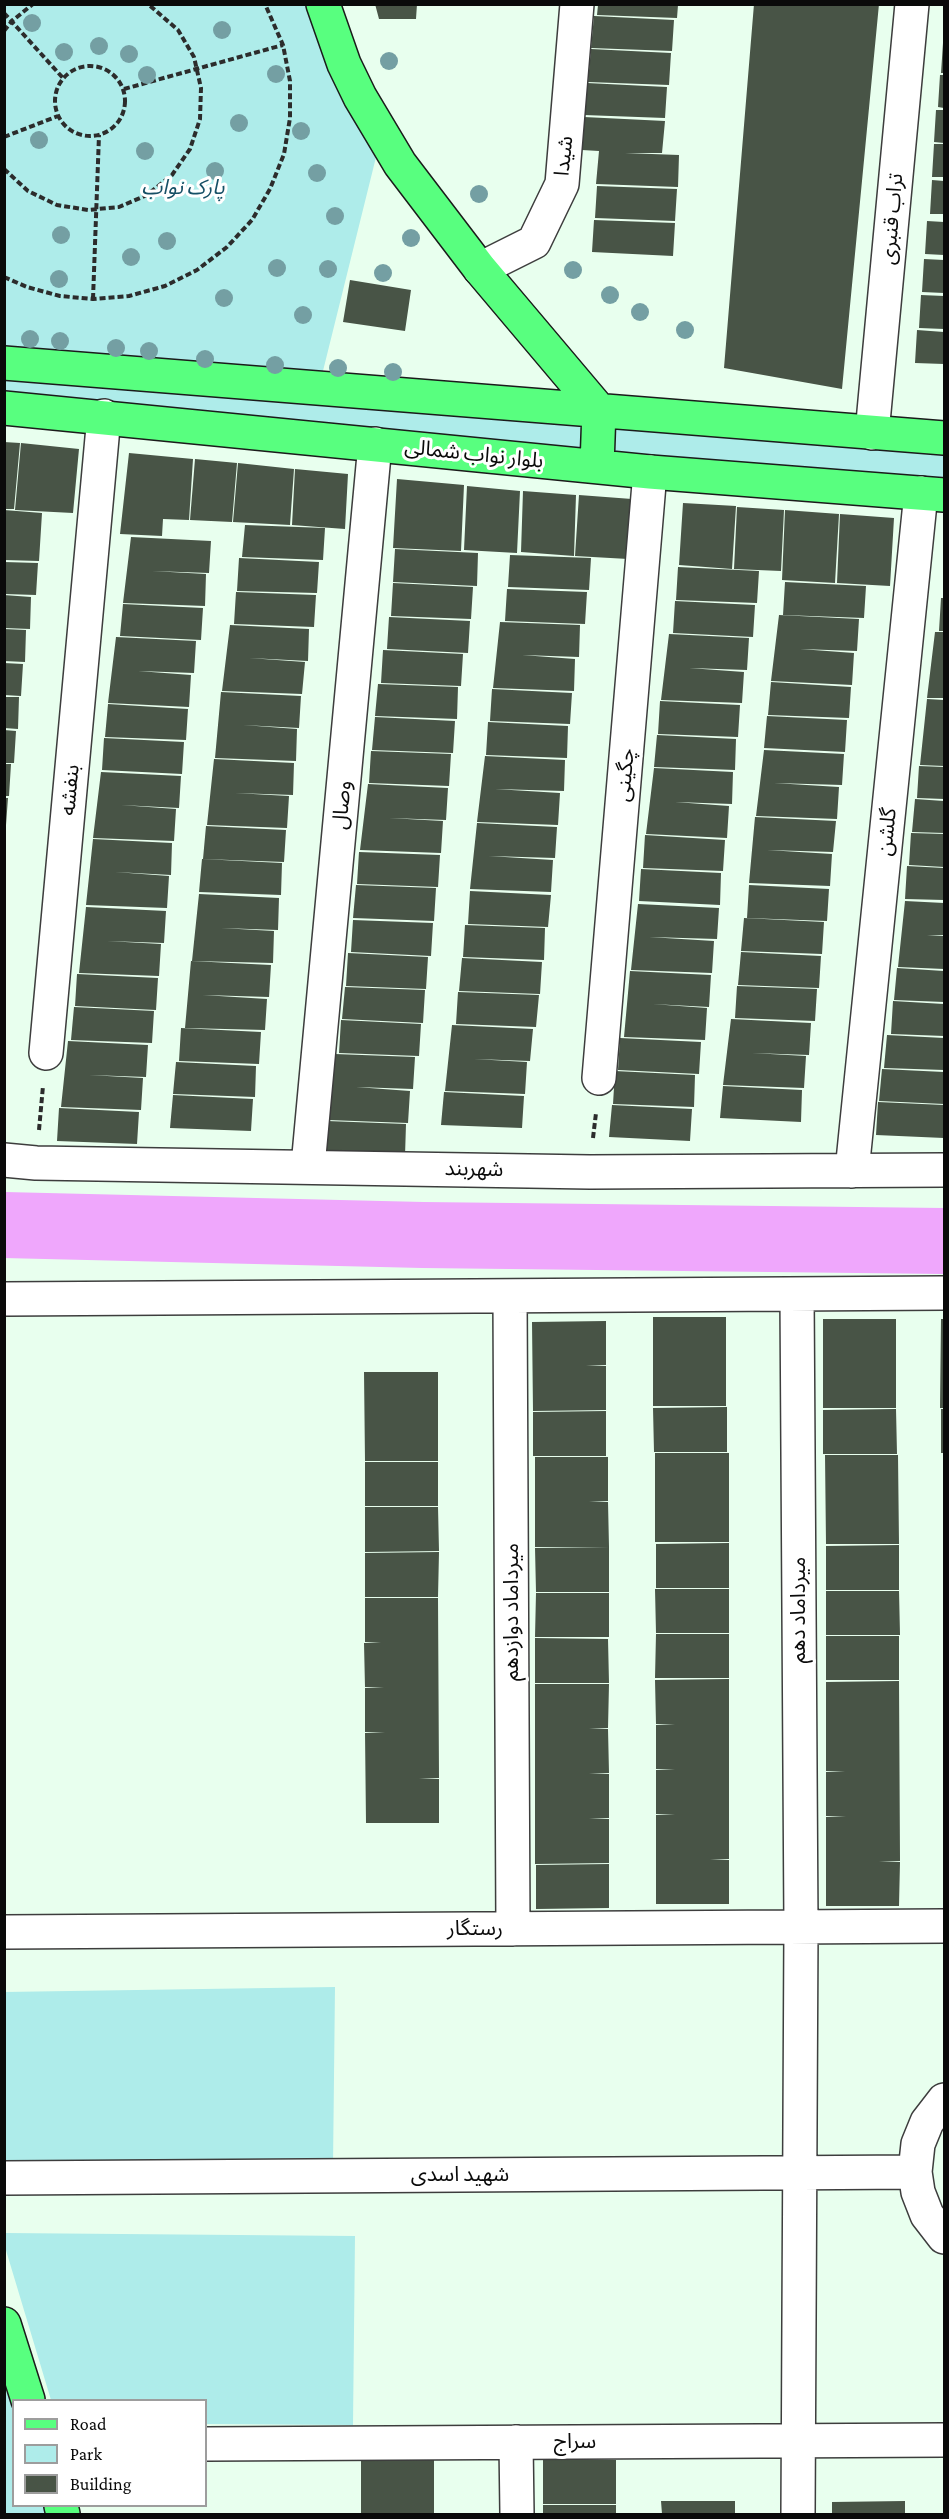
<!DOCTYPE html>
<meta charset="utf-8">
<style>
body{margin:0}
#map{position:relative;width:949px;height:2519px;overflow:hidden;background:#e8ffee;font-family:"Crimson Pro",serif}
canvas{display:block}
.frame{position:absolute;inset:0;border:6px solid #0a0a0a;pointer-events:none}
.legend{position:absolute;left:12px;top:2399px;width:195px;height:108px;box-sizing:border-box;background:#fff;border:2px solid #9d9d9d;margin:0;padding:8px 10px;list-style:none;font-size:18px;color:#0a0a0a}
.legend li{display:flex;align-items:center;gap:12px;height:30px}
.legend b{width:30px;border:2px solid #9d9d9d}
</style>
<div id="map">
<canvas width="949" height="2519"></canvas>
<div class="frame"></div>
<ul class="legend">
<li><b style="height:8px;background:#58ff7f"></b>Road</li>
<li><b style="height:16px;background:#aeecea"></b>Park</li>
<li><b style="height:16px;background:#485446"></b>Building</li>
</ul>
</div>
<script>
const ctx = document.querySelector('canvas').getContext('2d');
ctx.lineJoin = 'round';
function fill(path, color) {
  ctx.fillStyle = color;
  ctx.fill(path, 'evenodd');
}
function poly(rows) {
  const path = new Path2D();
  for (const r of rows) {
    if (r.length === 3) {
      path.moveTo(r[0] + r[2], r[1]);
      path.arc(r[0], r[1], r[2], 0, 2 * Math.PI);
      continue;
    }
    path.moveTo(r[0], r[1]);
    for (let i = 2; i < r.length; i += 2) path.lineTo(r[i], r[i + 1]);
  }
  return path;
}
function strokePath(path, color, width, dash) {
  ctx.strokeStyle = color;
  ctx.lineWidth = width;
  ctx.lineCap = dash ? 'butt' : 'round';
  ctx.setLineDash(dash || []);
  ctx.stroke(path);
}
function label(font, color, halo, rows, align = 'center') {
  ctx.font = font + ' "Crimson Pro","Noto Sans Arabic",serif';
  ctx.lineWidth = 6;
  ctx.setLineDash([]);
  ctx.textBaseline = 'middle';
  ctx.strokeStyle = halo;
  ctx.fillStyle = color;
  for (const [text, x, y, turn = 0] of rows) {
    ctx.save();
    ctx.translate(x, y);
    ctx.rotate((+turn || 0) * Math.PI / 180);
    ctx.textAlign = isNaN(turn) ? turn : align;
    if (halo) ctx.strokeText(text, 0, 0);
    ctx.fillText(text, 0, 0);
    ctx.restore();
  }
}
const green = poly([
 [4,5,325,5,382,133,319,387,944,438,944,495,5,408],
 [335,1987,333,2166,5,2169,4,1992],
 [5,2233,355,2236,353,2425,206,2424,206,2400,51,2400,5,2247],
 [4,2324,14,2400,14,2506,61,2506,63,2514,5,2514]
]);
const river = poly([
 [4,1225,423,1235,944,1241]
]);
const building = poly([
 [375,4,417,4,416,19,379,19],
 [754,4,879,4,842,389,724,368],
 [598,5,678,5,677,18,597,15],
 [594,16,674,20,672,51,591,48],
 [943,43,944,43,944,73,941,73],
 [591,49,671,53,669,85,588,82],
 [940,75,944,75,944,108,938,107],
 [587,83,667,87,665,118,584,115],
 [936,110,944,110,944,143,934,142],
 [584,117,665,121,662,153,625,153,679,155,678,187,596,184,599,151,582,150],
 [934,144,944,144,944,177,932,177],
 [932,180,944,181,944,214,930,214],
 [597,186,677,189,675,221,595,218],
 [594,220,675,223,673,256,592,252],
 [927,221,944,222,944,255,925,254],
 [924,259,944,260,944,293,922,292],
 [350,280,411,290,405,331,343,322],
 [921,295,944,296,944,329,919,328],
 [917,330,944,332,944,364,915,363],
 [4,442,20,443,14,509,4,509],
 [21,443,79,449,73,513,15,510],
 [129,453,193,459,189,520,163,519,162,536,120,534],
 [195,459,237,463,232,522,190,520],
 [238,463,294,469,290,525,233,522],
 [295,469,348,474,345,529,292,525],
 [397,479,464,485,461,551,393,548],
 [467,486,520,491,517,553,464,550],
 [523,491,576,495,574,556,521,552],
 [579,495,632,499,628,559,575,556],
 [683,503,736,506,732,569,679,565],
 [737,507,784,510,781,571,734,569],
 [4,510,42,513,39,561,4,560],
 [785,510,839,514,835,583,782,580],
 [840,514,894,518,890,586,837,583],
 [245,525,325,528,323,560,242,557],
 [131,537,211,541,209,573,152,571,206,574,205,606,123,603],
 [395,549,478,553,477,586,393,582],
 [510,555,591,558,589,590,508,587],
 [239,558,319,562,317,593,237,591],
 [4,562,38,563,36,595,4,594],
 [678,567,759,571,757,603,676,600],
 [785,582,866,586,864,618,783,615],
 [393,583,473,587,471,619,391,616],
 [507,589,587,592,585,624,505,621],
 [236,592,316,595,314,627,234,624],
 [4,595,31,597,30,629,4,628],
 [941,598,944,598,944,631,939,631],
 [675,601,755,605,753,637,673,633],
 [123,604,203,608,201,640,120,636],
 [779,615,859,619,857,651,800,649,854,653,852,685,771,681],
 [389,617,470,621,468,653,387,649],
 [500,622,580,625,579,657,522,655,575,659,574,691,493,688],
 [230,625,309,629,308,661,249,658,305,662,302,694,222,691],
 [4,629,26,630,25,662,4,661],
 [935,632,944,632,944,698,927,698],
 [669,634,749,638,747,670,689,668,744,672,742,703,661,700],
 [116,637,196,641,194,673,138,671,191,675,189,707,108,703],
 [383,650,463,654,461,686,381,683],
 [4,663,23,664,21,696,4,695],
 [771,682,851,687,849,718,768,715],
 [378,684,458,687,457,719,375,716],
 [492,689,572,693,570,724,490,721],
 [221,692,301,696,299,728,243,725,297,729,296,761,215,758],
 [4,697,19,697,18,729,4,728],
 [927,699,944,700,944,766,920,765],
 [660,701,740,705,738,737,658,734],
 [108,704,188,709,186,740,105,737],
 [767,716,847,720,845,752,764,748],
 [375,717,455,721,453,753,372,750],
 [488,722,568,726,567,758,486,755],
 [4,730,16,731,14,763,4,763],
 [657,735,736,739,735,770,654,767],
 [104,738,184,742,182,774,102,770],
 [764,750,844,754,842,785,774,783,839,787,837,819,756,816],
 [371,751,451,754,449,786,369,783],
 [485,756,565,760,564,791,495,789,560,793,558,825,477,822],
 [214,759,294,763,293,795,235,793,289,796,287,828,207,825],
 [4,764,11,764,9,796,4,796],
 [919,766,944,767,944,799,917,798],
 [654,768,733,772,732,804,675,802,729,806,727,838,646,834],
 [101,772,181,776,179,808,121,805,176,809,174,841,93,838],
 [368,784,448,788,446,820,389,818,443,821,441,853,360,850],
 [5,798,8,798,6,825,5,825],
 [915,799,944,801,944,833,912,832],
 [755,817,836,821,833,852,767,850,832,854,830,886,749,883],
 [477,823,557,827,555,858,489,856,553,860,551,892,470,889],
 [206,826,286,830,284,862,203,859],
 [911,833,944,834,944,867,909,865],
 [645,835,725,840,723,871,643,868],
 [93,839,172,843,171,875,115,872,169,876,167,908,86,905],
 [359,852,440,855,438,887,357,884],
 [202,859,282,863,281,895,199,892],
 [907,866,944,868,944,900,905,899],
 [641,869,721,873,720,905,639,901],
 [356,885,436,888,434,921,353,918],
 [749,885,829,889,827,921,747,918],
 [470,891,551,895,548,927,468,924],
 [199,894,279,898,278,930,221,928,274,931,273,963,192,961],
 [905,901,944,903,944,935,927,936,944,936,944,969,898,967],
 [638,904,719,908,717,939,649,937,714,941,712,973,631,970],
 [86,907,166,911,164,943,107,941,161,944,159,976,79,973],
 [744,918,824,922,822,954,741,951],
 [353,920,433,923,431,956,351,952],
 [465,925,545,928,544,960,463,957],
 [741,952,821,956,819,988,738,985],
 [348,953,428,957,426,989,346,986],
 [462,958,542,962,540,994,459,991],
 [191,961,271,965,269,997,203,995,267,999,265,1030,185,1028],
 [897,968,944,971,944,1002,894,1000],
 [630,971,711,975,709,1007,652,1004,707,1008,705,1040,624,1037],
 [77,974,158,978,156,1010,75,1006],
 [737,986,817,989,815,1021,735,1018],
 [345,987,425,990,423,1023,342,1019],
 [458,992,539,995,536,1027,456,1024],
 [893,1001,944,1004,944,1036,891,1034],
 [74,1007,154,1011,152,1043,71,1040],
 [731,1019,811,1023,809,1055,752,1053,806,1056,804,1088,723,1085],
 [341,1020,421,1024,419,1056,339,1053],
 [452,1025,533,1029,530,1061,474,1059,527,1062,525,1094,445,1091],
 [181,1028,261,1032,259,1064,179,1061],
 [887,1035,944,1038,944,1070,884,1068],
 [620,1038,701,1042,699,1074,618,1070],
 [68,1041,148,1045,146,1077,89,1075,143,1078,141,1110,61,1107],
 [335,1054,415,1057,413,1089,356,1087,410,1091,408,1123,328,1120],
 [176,1062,256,1066,255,1097,173,1094],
 [882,1069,944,1072,944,1104,879,1101],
 [615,1071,695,1075,694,1107,613,1104],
 [723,1086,802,1090,801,1122,720,1118],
 [444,1092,524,1096,522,1128,441,1125],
 [173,1095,253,1099,251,1131,170,1128],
 [878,1102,944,1105,944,1138,876,1135],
 [612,1105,692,1109,690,1141,609,1137],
 [59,1108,139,1112,137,1144,57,1141],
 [327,1121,406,1124,405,1156,324,1153],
 [653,1317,726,1317,726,1406,653,1406],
 [823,1319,896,1319,896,1408,823,1408],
 [941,1319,944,1319,944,1408,940,1408],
 [606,1321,606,1365,586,1366,606,1366,606,1410,533,1411,532,1322],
 [364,1372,438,1372,438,1461,365,1461],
 [727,1407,727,1452,654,1452,653,1408],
 [896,1409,897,1454,823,1454,823,1410],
 [941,1409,944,1409,944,1453,941,1453],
 [606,1411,606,1456,533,1456,533,1412],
 [655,1453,729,1453,729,1542,655,1542],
 [825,1455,898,1455,899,1544,826,1544],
 [535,1457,608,1457,608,1501,589,1502,608,1502,609,1547,535,1547],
 [365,1462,438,1462,438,1506,365,1506],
 [365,1507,438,1507,439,1551,365,1552],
 [729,1543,729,1588,656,1588,656,1544],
 [899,1545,899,1590,826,1590,826,1546],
 [609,1547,609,1592,536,1592,535,1548],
 [439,1552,438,1597,365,1597,365,1553],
 [655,1589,729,1589,729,1633,656,1633],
 [826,1591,899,1591,900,1635,826,1635],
 [536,1593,609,1593,609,1637,535,1637],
 [365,1598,438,1598,439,1778,419,1779,439,1779,439,1823,366,1823,365,1733,385,1732,365,1732,365,1688,384,1688,365,1687,364,1643,381,1643,365,1642],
 [656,1634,729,1634,729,1678,655,1678],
 [826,1636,899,1636,899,1680,826,1680],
 [535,1638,608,1639,609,1683,535,1683],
 [729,1679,729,1859,710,1860,729,1860,729,1904,656,1904,656,1815,675,1815,656,1814,656,1770,675,1769,656,1769,656,1725,675,1724,656,1724,655,1680],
 [899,1681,900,1861,879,1861,900,1862,899,1906,826,1906,826,1817,846,1817,826,1816,826,1772,845,1772,826,1771,826,1682],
 [535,1684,609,1684,608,1728,589,1728,608,1729,609,1773,589,1773,609,1774,609,1818,589,1818,609,1819,609,1863,535,1864],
 [609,1864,609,1908,536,1909,536,1865],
 [361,2453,434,2453,434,2514,361,2514],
 [543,2459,616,2460,616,2504,543,2504],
 [661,2501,735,2501,735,2514,662,2514],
 [905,2501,905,2514,832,2514,832,2502],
 [543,2505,616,2505,616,2514,543,2514]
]);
const path = poly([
 [4,13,63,78],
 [4,31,12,21,33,4],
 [90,101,35],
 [124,89,283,45],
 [4,137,58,116],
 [4,169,28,191,57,205,88,210,119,207,147,195,172,175,190,149,200,119,201,88,194,57,178,30,148,4],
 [4,277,27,287,60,296,93,299,129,296,165,286,197,270,227,247,252,220,270,189,284,154,290,118,290,81,283,45,265,4],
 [93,299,99,135],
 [39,1130,43,1086],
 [593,1138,596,1113]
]);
const minor = poly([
 [480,269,534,242,562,184,577,4],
 [872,433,912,4],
 [46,1053,104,416],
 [599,1078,650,472],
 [4,1160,36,1163,590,1172,944,1170],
 [308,1166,375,444],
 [852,1171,921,493],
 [797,1294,801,1927,798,2514],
 [510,1296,513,1929],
 [4,1299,944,1293],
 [4,1932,944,1926],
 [944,2100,927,2122,918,2144,915,2172,918,2192,927,2215,944,2237],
 [4,2178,915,2172],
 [516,2442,517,2514],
 [206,2444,944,2440]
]);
const major = poly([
 [323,4,344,64,360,97,400,164,480,269,599,410,597,466],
 [4,363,944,438],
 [4,408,650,472,944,495],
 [4,2324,28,2400],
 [61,2506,63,2514]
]);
const trees = [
 [32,23],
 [222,30],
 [99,46],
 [64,52],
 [129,54],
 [389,61],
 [276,74],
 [147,75],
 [239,123],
 [301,131],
 [39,140],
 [145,151],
 [215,171],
 [317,173],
 [479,194],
 [335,216],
 [61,235],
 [411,238],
 [167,241],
 [131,257],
 [277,268],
 [328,269],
 [573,270],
 [383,273],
 [59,279],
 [610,295],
 [224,298],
 [640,312],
 [303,315],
 [685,330],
 [30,339],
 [60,341],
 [116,348],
 [149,351],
 [205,359],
 [275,365],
 [338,368],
 [393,372]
];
const streetNames = [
 ["شیدا",564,156,-84],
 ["تراب قنبری",892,219,-85],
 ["بلوار نواب شمالی",474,454,6],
 ["چگینی",625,775,-85],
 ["بنفشه",70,790,-85],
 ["وصال",342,805,-85],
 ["گلشن",887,832,-84],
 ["شهربند",474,1169,1],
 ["میرداماد دهم",799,1610,-90],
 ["میرداماد دوازدهم",512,1612,-90],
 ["رستگار",475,1929],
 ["شهید اسدی",460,2175],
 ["سراج",575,2442]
];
const parkNames = [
 ["پارک نواب",183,188]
];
fill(green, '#aeecea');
strokePath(river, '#efa7fc', 66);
fill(building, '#485446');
strokePath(minor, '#3d3d3d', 36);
strokePath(major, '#1b1b1b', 36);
strokePath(path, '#2c2c2c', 4, [6, 3]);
strokePath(minor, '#fff', 33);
strokePath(major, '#58ff7f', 33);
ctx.fillStyle = '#749fa3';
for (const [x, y] of trees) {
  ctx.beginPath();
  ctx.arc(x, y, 9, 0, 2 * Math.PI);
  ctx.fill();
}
label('21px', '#0a0a0a', '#fff', streetNames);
label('italic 21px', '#165066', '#fff', parkNames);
</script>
